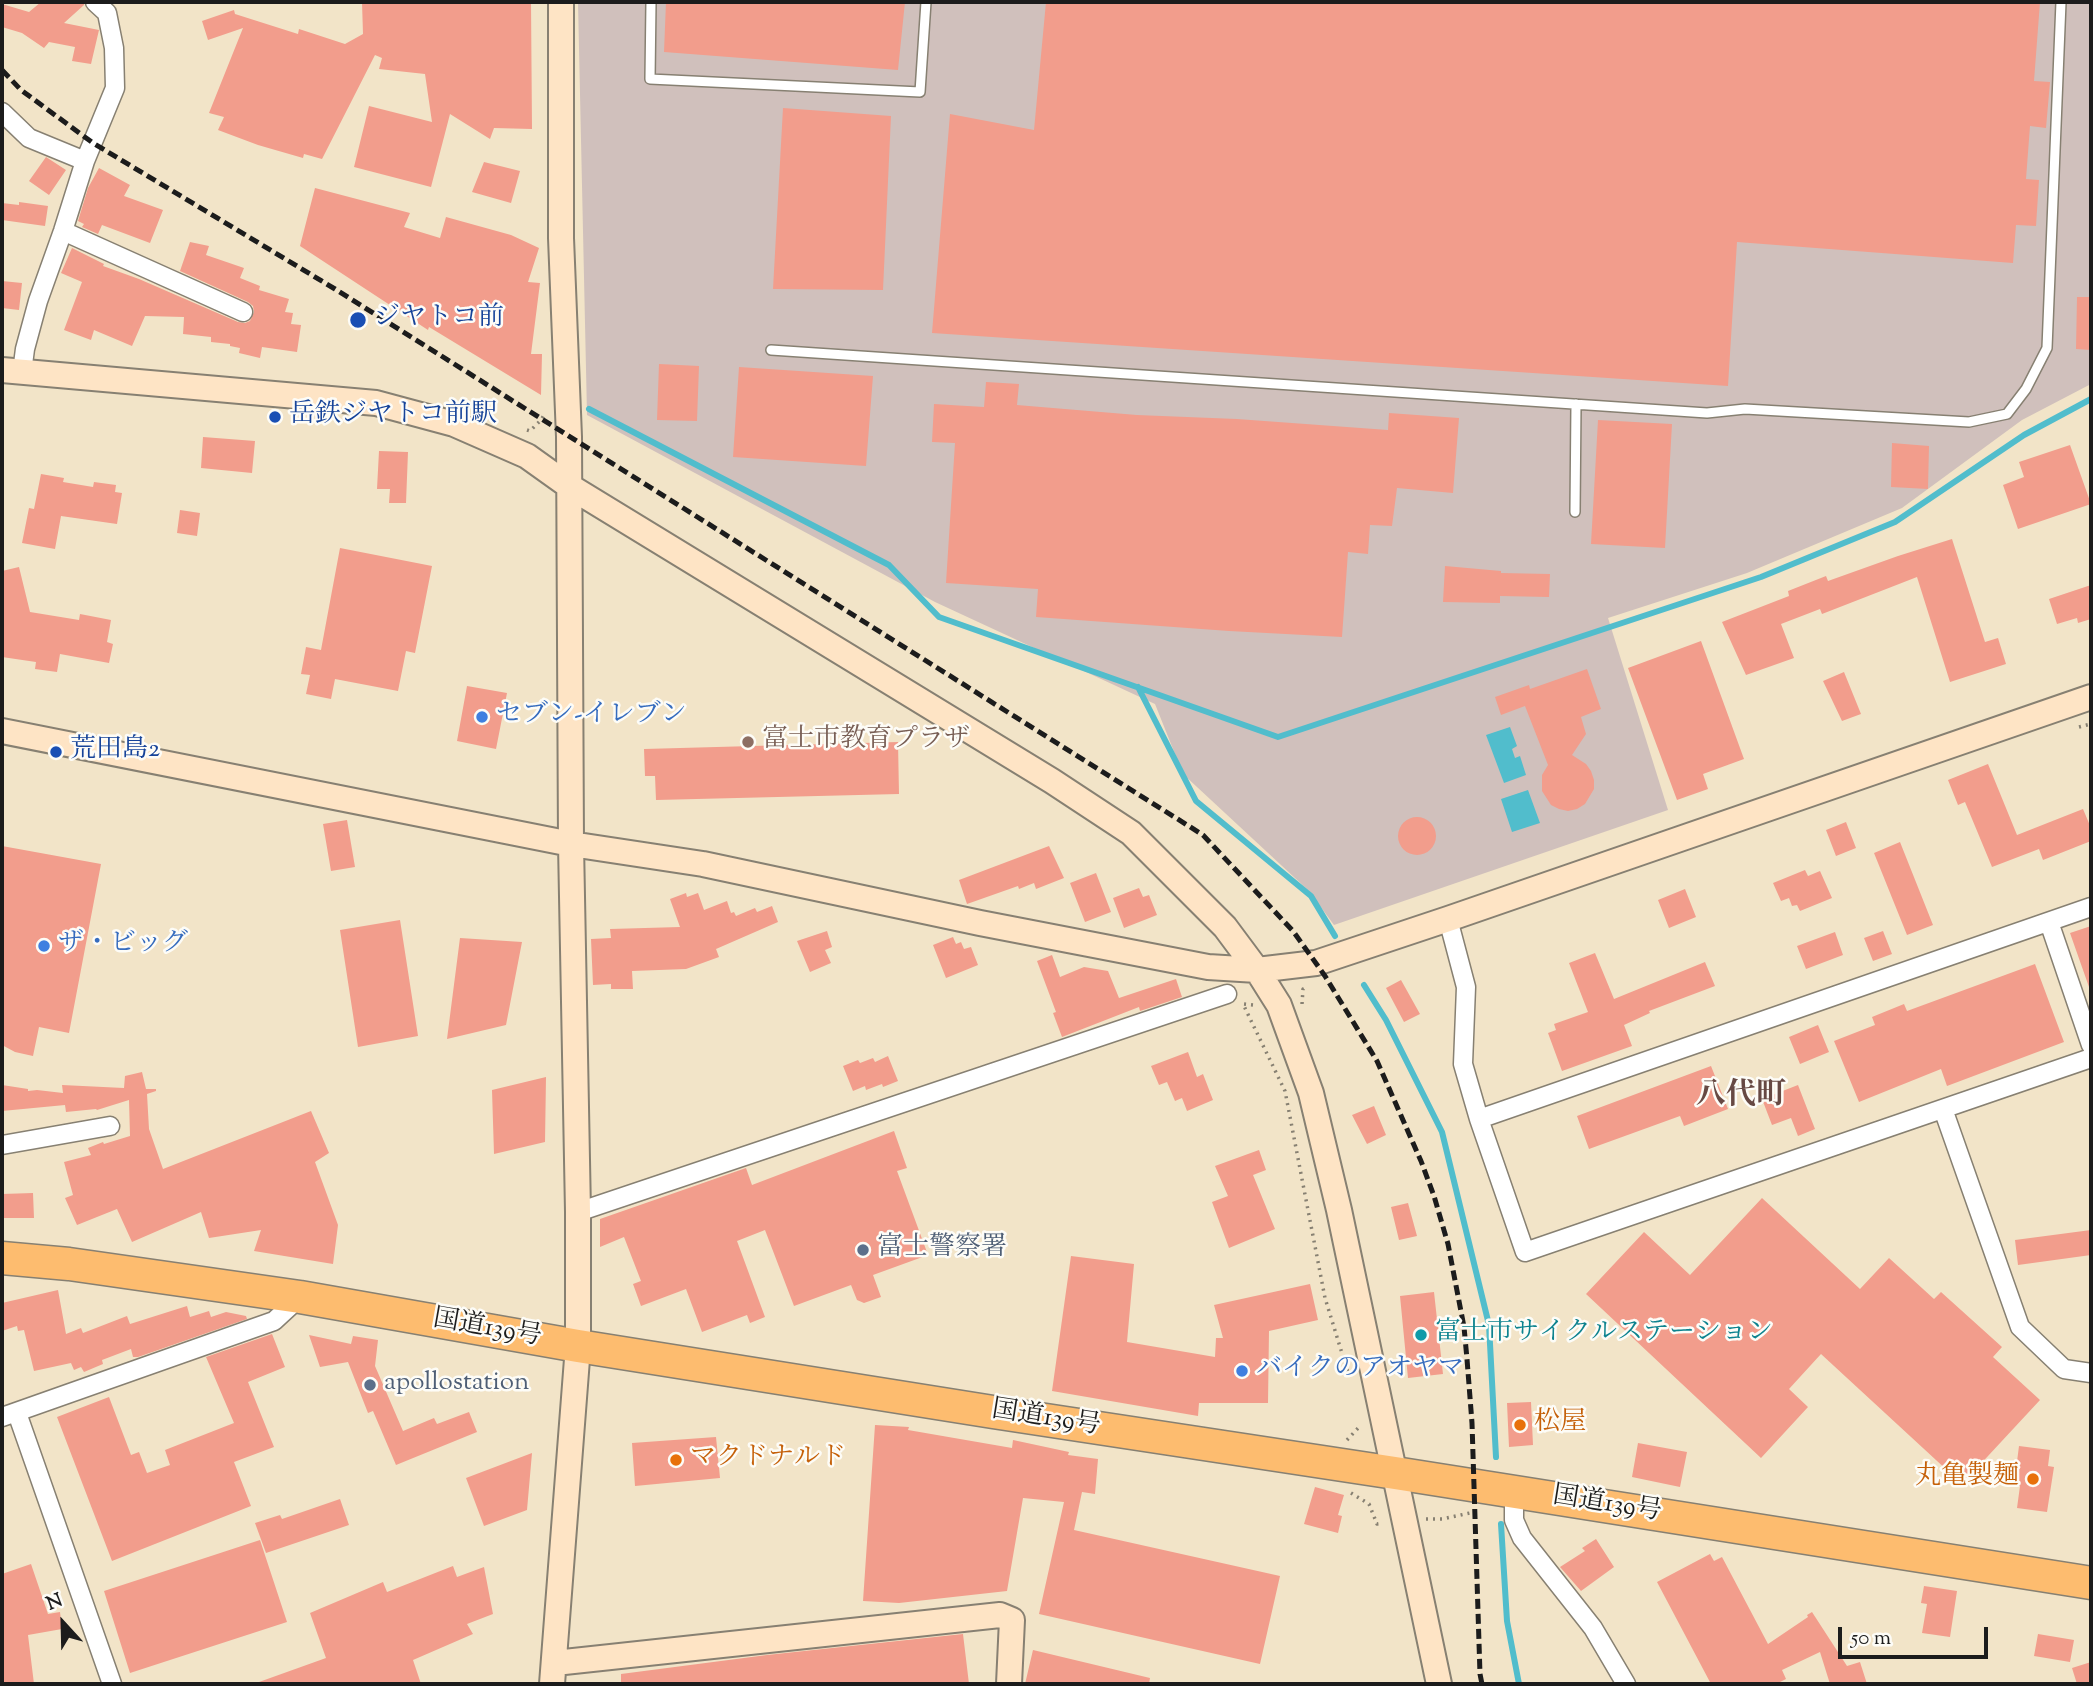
<!DOCTYPE html>
<meta charset="utf-8">
<style>
body{margin:0}
#map{position:relative;width:2093px;height:1686px;overflow:hidden;background:#f2e4c8;font-family:"Sorts Mill Goudy",serif}
canvas{display:block}
.frame{position:absolute;inset:0;border:4px solid #1c1c1c;pointer-events:none}
.north{position:absolute;left:28px;top:1588px;width:70px;height:70px;-webkit-text-stroke:5px #fdfcf7;paint-order:stroke;rotate:338deg;font-size:19px;font-weight:700;line-height:28px;text-align:center;color:#1c1c1c}
.north::after{content:'';display:block;margin:auto;width:24px;height:32px;background:#1c1c1c;clip-path:polygon(50% 0,100% 100%,50% 72%,0 100%)}
.scale{position:absolute;left:1838px;top:1627px;width:150px;height:32px;box-sizing:border-box;border:4px solid #1c1c1c;border-top:0;padding-left:9px;font-size:21px;line-height:24px;white-space:nowrap;color:#1c1c1c;-webkit-text-stroke:5px #fdfcf7;paint-order:stroke}
</style>
<div id="map">
<canvas width="2093" height="1686"></canvas>
<div class="frame"></div>
<div class="north">N</div>
<div class="scale">50 m</div>
</div>
<script>
const ctx = document.querySelector('canvas').getContext('2d');
ctx.lineJoin = 'round';
function fill(path, color) {
  ctx.fillStyle = color;
  ctx.fill(path, 'evenodd');
}
function poly(rows) {
  const path = new Path2D();
  for (const r of rows) {
    if (r.length === 3) {
      path.moveTo(r[0] + r[2], r[1]);
      path.arc(r[0], r[1], r[2], 0, 2 * Math.PI);
      continue;
    }
    path.moveTo(r[0], r[1]);
    for (let i = 2; i < r.length; i += 2) path.lineTo(r[i], r[i + 1]);
  }
  return path;
}
function strokePath(path, color, width, dash) {
  ctx.strokeStyle = color;
  ctx.lineWidth = width;
  ctx.lineCap = dash ? 'butt' : 'round';
  ctx.setLineDash(dash || []);
  ctx.stroke(path);
}
function label(font, color, halo, rows, align = 'center') {
  ctx.font = font + ' "Sorts Mill Goudy","Noto Serif JP",serif';
  ctx.lineWidth = 5;
  ctx.setLineDash([]);
  ctx.textBaseline = 'middle';
  ctx.strokeStyle = halo;
  ctx.fillStyle = color;
  for (const [text, x, y, turn = 0] of rows) {
    ctx.save();
    ctx.translate(x, y);
    ctx.rotate((+turn || 0) * Math.PI / 180);
    ctx.textAlign = isNaN(turn) ? turn : align;
    if (halo) ctx.strokeText(text, 0, 0);
    ctx.fillText(text, 0, 0);
    ctx.restore();
  }
}
const industrial = poly([
 [578,2,2091,2,2091,384,2022,420,1902,508,1747,573,1608,618,1668,810,1334,925,1309,891,1183,774,1155,704,935,602,587,415]
]);
const water = poly([
 [1510,727,1517,746,1512,749,1515,758,1520,756,1526,775,1504,783,1486,735],
 [1528,790,1540,823,1512,832,1501,799]
]);
const stream = poly([
 [589,409,889,565,939,617,1278,737,1761,577,1895,522,2024,435,2091,399],
 [1138,687,1196,801,1311,896,1335,936],
 [1364,985,1386,1020,1442,1132,1489,1325,1496,1457],
 [1501,1524,1507,1621,1519,1684]
]);
const building = poly([
 [41,2,84,2,84,5,64,23,99,30,91,64,72,61,75,47,49,42,44,48,22,33,2,27,2,4,29,12],
 [362,2,531,2,532,129,494,128,490,139,450,114,431,187,354,167,369,106,432,122,425,74,379,69,382,58,375,55,322,159,304,154,303,158,258,145,218,130,224,117,209,113,243,28,208,40,202,21,234,10,235,14,298,34,299,29,345,44,363,34],
 [666,2,905,2,898,70,664,52],
 [1046,2,2040,2,2034,81,2050,82,2046,128,2030,126,2026,179,2039,180,2036,226,2016,225,2013,263,1737,242,1728,386,932,333,950,114,1034,130],
 [783,108,891,116,883,290,773,289],
 [46,157,66,170,49,195,29,181],
 [484,162,520,171,511,203,472,192],
 [99,168,130,185,124,196,163,210,150,243,102,225,98,234,82,227,84,224,78,221,88,188],
 [315,188,410,213,404,227,440,238,446,217,511,235,539,248,528,282,540,283,531,354,542,354,541,395,429,327,428,330,300,246],
 [19,202,48,206,45,226,2,220,2,203,19,205],
 [190,242,209,246,206,255,244,268,240,278,260,286,259,290,289,299,285,312,293,313,291,324,301,325,297,352,262,347,260,358,239,353,240,348,230,346,230,344,211,342,211,337,183,334,184,317,145,316,132,346,94,330,91,340,64,330,82,282,61,273,72,248,104,264,103,266,139,279,238,322,245,323,250,321,254,312,253,306,248,302,180,271],
 [2,281,22,283,19,310,2,308],
 [2077,297,2091,297,2091,350,2076,349],
 [659,364,699,366,697,421,657,420],
 [739,367,873,376,866,466,733,457],
 [986,382,1019,384,1017,405,1137,415,1237,419,1388,430,1389,413,1459,418,1453,493,1397,488,1392,526,1370,525,1368,554,1348,552,1342,637,1229,631,1036,617,1038,589,946,583,955,443,932,442,934,404,984,407],
 [1598,420,1672,424,1665,548,1591,544],
 [203,437,255,441,252,473,201,468],
 [1892,443,1929,446,1928,489,1891,487],
 [2070,445,2091,504,2018,529,2003,485,2024,477,2019,462],
 [379,451,408,452,406,503,389,503,390,489,377,489],
 [41,474,64,478,63,482,93,487,94,482,116,485,115,492,122,493,117,524,61,516,55,549,22,543,29,508,34,509],
 [180,510,200,513,197,536,177,533],
 [1952,539,1985,642,1998,638,2006,664,1950,682,1917,577,1822,614,1820,609,1781,624,1794,658,1746,675,1722,622,1789,596,1788,591,1826,576,1828,581,1898,556],
 [340,548,432,566,415,653,406,651,398,691,335,679,331,699,306,694,310,675,301,674,306,647,321,650],
 [1445,566,1501,571,1501,573,1550,574,1549,597,1500,596,1500,603,1443,602],
 [19,567,30,612,79,620,80,614,111,620,107,642,113,644,109,663,60,654,57,672,35,669,36,662,2,657,2,571],
 [2091,585,2091,619,2078,623,2077,618,2057,624,2049,599],
 [1701,641,1744,759,1703,774,1708,789,1677,800,1628,668],
 [1587,669,1601,709,1581,717,1586,734,1572,755,1586,764,1591,771,1594,780,1594,789,1585,804,1577,809,1568,811,1559,809,1551,805,1542,791,1542,775,1548,765,1525,706,1501,715,1495,697,1529,685,1530,689],
 [1844,672,1861,714,1842,721,1823,681],
 [467,686,507,693,496,749,457,741],
 [898,742,899,794,656,800,655,776,645,776,644,749],
 [1988,764,2017,835,2083,809,2091,828,2091,841,2043,860,2039,849,1992,867,1965,802,1958,805,1948,780],
 [1417,836,19],
 [347,820,355,867,331,871,323,824],
 [1846,822,1856,848,1836,856,1826,830],
 [1900,842,1933,925,1907,935,1874,853],
 [2,846,101,864,69,1033,39,1027,33,1056,15,1052,2,1045],
 [1049,846,1064,878,1036,889,1034,883,1019,889,1018,886,967,904,959,880],
 [1805,870,1808,876,1820,871,1832,898,1800,911,1797,905,1792,906,1789,898,1781,901,1773,883],
 [1096,873,1111,912,1085,922,1070,883],
 [1139,888,1143,897,1149,895,1157,915,1124,928,1113,898],
 [1685,889,1696,917,1669,928,1658,900],
 [686,893,687,897,698,893,704,910,727,901,731,913,734,912,736,916,755,908,757,912,772,906,778,922,716,949,719,957,686,969,632,971,633,989,611,989,611,984,593,985,591,939,611,938,610,929,680,927,670,899],
 [400,920,418,1036,358,1047,340,930],
 [2091,926,2091,987,2089,987,2070,933],
 [827,931,832,947,825,950,831,963,810,972,797,941],
 [1883,931,1892,954,1873,961,1864,938],
 [1835,932,1843,955,1806,969,1797,946],
 [953,937,956,944,961,942,964,949,971,947,978,965,946,978,933,945],
 [460,938,522,942,506,1025,447,1039],
 [1595,953,1614,999,1705,962,1715,986,1649,1011,1650,1013,1624,1025,1632,1046,1562,1071,1548,1033,1556,1030,1554,1024,1588,1012,1569,963],
 [1052,955,1060,977,1084,967,1108,971,1119,998,1176,979,1182,997,1140,1011,1139,1007,1062,1037,1053,1013,1056,1012,1037,961],
 [2035,964,2064,1042,1947,1086,1941,1069,1859,1102,1834,1041,1875,1025,1872,1017,1904,1004,1907,1011],
 [1401,980,1420,1014,1404,1022,1386,988],
 [1818,1025,1829,1052,1800,1064,1789,1037],
 [1188,1052,1197,1077,1203,1074,1213,1100,1187,1111,1182,1098,1175,1101,1167,1082,1159,1085,1151,1066],
 [888,1056,898,1081,883,1087,882,1084,866,1090,865,1086,853,1091,843,1066,858,1060,860,1063,873,1058,875,1062],
 [1711,1066,1728,1109,1684,1126,1680,1116,1589,1149,1577,1116],
 [142,1072,146,1089,156,1089,156,1091,147,1094,149,1129,163,1169,311,1111,329,1153,315,1162,338,1225,333,1264,254,1251,261,1230,209,1238,201,1212,132,1242,117,1209,77,1225,65,1198,73,1195,64,1162,91,1155,88,1148,103,1142,104,1144,130,1136,129,1100,97,1110,96,1109,66,1112,65,1105,2,1111,2,1085,28,1089,28,1091,37,1090,63,1093,62,1085,124,1088,125,1076],
 [546,1077,545,1142,494,1154,492,1090],
 [1798,1085,1815,1129,1798,1136,1791,1118,1772,1125,1762,1099],
 [1374,1106,1386,1135,1367,1144,1352,1115],
 [894,1131,907,1168,897,1171,928,1255,873,1275,881,1297,864,1303,857,1300,851,1285,794,1306,765,1230,737,1241,765,1317,750,1323,747,1315,702,1332,686,1289,641,1306,633,1284,641,1281,624,1237,600,1247,600,1219,746,1168,752,1185],
 [1259,1150,1266,1170,1253,1175,1275,1229,1229,1248,1212,1202,1228,1196,1215,1166],
 [33,1193,34,1218,2,1218,2,1194],
 [1762,1198,1860,1289,1889,1258,1934,1299,1941,1292,2002,1347,1993,1357,2040,1400,1962,1484,1821,1354,1789,1389,1808,1407,1761,1458,1586,1294,1644,1232,1690,1275],
 [1408,1203,1417,1236,1399,1240,1391,1207],
 [2091,1230,2091,1255,2018,1265,2015,1240],
 [1071,1256,1134,1264,1127,1342,1215,1357,1216,1338,1223,1338,1214,1305,1310,1284,1318,1320,1269,1331,1268,1403,1199,1403,1198,1416,1052,1391],
 [58,1290,66,1334,81,1328,83,1333,127,1316,130,1324,187,1306,190,1317,209,1311,211,1317,226,1312,246,1316,247,1319,138,1357,133,1357,131,1349,102,1360,103,1364,84,1372,81,1367,74,1370,71,1363,34,1371,24,1330,18,1331,17,1326,2,1331,2,1303],
 [1434,1292,1443,1374,1408,1378,1400,1296],
 [272,1334,285,1367,248,1382,274,1447,234,1462,251,1506,112,1561,57,1417,109,1397,131,1455,139,1452,147,1473,170,1465,165,1450,234,1423,206,1357],
 [309,1335,351,1344,353,1336,378,1340,375,1366,403,1431,434,1418,437,1424,469,1412,477,1432,396,1465,373,1411,368,1413,348,1362,320,1367],
 [1531,1402,1533,1445,1509,1447,1507,1403],
 [875,1425,909,1427,908,1430,1012,1448,1013,1440,1069,1452,1068,1455,1098,1459,1095,1494,1082,1492,1074,1530,1280,1576,1260,1664,1039,1614,1064,1502,1023,1498,1007,1591,899,1603,863,1601],
 [716,1437,720,1478,635,1486,632,1443],
 [1638,1443,1687,1452,1680,1487,1632,1477],
 [2019,1446,2050,1450,2048,1466,2054,1467,2047,1512,2017,1508,2020,1486,2014,1485],
 [532,1453,527,1510,484,1526,466,1478],
 [1315,1487,1344,1495,1338,1515,1342,1516,1338,1533,1304,1524],
 [340,1499,349,1525,266,1553,255,1523,280,1515,282,1519],
 [1596,1539,1614,1567,1581,1591,1560,1567,1585,1551,1582,1548],
 [260,1540,287,1622,130,1673,104,1591],
 [1710,1554,1714,1561,1722,1557,1768,1644,1808,1617,1807,1615,1812,1612,1847,1666,1860,1662,1867,1684,1830,1684,1820,1652,1782,1670,1786,1679,1776,1684,1711,1684,1657,1582],
 [31,1564,48,1614,60,1612,62,1629,28,1635,34,1684,2,1684,2,1574],
 [453,1566,457,1577,484,1567,493,1614,467,1624,473,1634,413,1660,421,1684,260,1684,259,1682,326,1658,310,1613,383,1582,387,1592],
 [1924,1586,1957,1591,1950,1637,1922,1633,1927,1604,1921,1603],
 [963,1634,969,1684,621,1684,621,1674,767,1655],
 [2038,1634,2074,1640,2070,1662,2034,1656],
 [1033,1650,1150,1678,1149,1684,1025,1684],
 [2091,1662,2091,1684,2077,1684,2072,1668]
]);
const path = poly([
 [527,430,530,431,541,420,545,413],
 [2079,727,2091,724],
 [1302,1004,1303,989,1307,987],
 [1253,1005,1243,1004,1285,1091,1325,1298,1349,1376],
 [1347,1440,1361,1425],
 [1351,1493,1369,1504,1377,1524,1383,1523],
 [1426,1519,1442,1519,1470,1513]
]);
const lane = poly([
 [651,2,650,79,920,92,926,2],
 [771,350,1707,413,1745,409,1969,422,2007,414,2026,389,2047,348,2061,2],
 [1575,512,1576,404]
]);
const street = poly([
 [2,112,29,138,85,161],
 [63,231,243,312],
 [22,372,25,349,38,301,63,231,85,161,115,88,114,48,107,13,95,2],
 [1448,919,1466,987,1463,1064,1479,1119,1525,1252,2091,1058],
 [2049,922,2091,1045],
 [1943,1109,2020,1327,2064,1369,2091,1373],
 [1479,1119,2091,907],
 [2,1145,110,1126],
 [578,1212,1227,994],
 [17,1413,112,1684],
 [2,1417,274,1321,300,1297],
 [1514,1492,1514,1520,1522,1538,1593,1628,1626,1684]
]);
const secondary = poly([
 [2,370,376,403,454,424,527,456,569,486,1052,781,1131,833,1225,927,1257,970,1279,1005,1311,1093,1339,1210,1439,1684],
 [2,731,571,844,703,864,980,923,1208,967,1257,970,1316,963,1448,919,2091,697],
 [555,1663,1000,1615,1012,1620,1009,1684],
 [552,1684,578,1346,578,1212,571,844,569,437,561,238,561,2]
]);
const highway = poly([
 [2,1258,69,1264,300,1297,578,1346,993,1412,1395,1473,2091,1583]
]);
const rail = poly([
 [2,70,21,90,93,143,335,289,1203,835,1293,931,1325,976,1377,1061,1421,1161,1434,1196,1448,1244,1464,1327,1467,1359,1472,1423,1480,1674,1482,1684]
]);
const markers = [
 [358,320,9,"#1a4fb4"],
 [275,417,7,"#1a4fb4"],
 [482,717,7,"#3f7fe0"],
 [748,742,7,"#8d6e63"],
 [56,752,7,"#1a4fb4"],
 [44,946,7,"#3f7fe0"],
 [863,1250,7,"#5c6f8a"],
 [1421,1335,7,"#0f9aa8"],
 [1242,1371,7,"#3f7fe0"],
 [370,1385,7,"#5c6f8a"],
 [1520,1425,7,"#e8710a"],
 [676,1460,7,"#e8710a"],
 [2033,1479,7,"#e8710a"]
];
const transitNames = [
 ["ジヤトコ前",374,320],
 ["岳鉄ジヤトコ前駅",289,417],
 ["荒田島2",70,752]
];
const shopNames = [
 ["セブン-イレブン",496,717],
 ["ザ・ビッグ",58,946],
 ["バイクのアオヤマ",1256,1371]
];
const educationNames = [
 ["富士市教育プラザ",762,742]
];
const serviceNames = [
 ["富士警察署",877,1250],
 ["apollostation",384,1385]
];
const streetNames = [
 ["国道139号",487,1330,10],
 ["国道139号",1046,1420,9],
 ["国道139号",1607,1506,9]
];
const cultureNames = [
 ["富士市サイクルステーション",1435,1335]
];
const foodNames = [
 ["松屋",1534,1425],
 ["マクドナルド",690,1460],
 ["丸亀製麺",2019,1479,"right"]
];
const quarterNames = [
 ["八代町",1741,1098]
];
fill(industrial, '#d0c0bc');
fill(water, '#51bdcc');
strokePath(stream, '#51bdcc', 6);
fill(building, '#f29d8c');
strokePath(lane, '#878072', 12);
strokePath(street, '#878072', 21);
strokePath(secondary, '#878072', 28);
strokePath(highway, '#878072', 35);
strokePath(path, '#878072', 3.5, [2, 5]);
strokePath(lane, '#fff', 9);
strokePath(street, '#fff', 18);
strokePath(secondary, '#fee4c5', 24);
strokePath(highway, '#fdbc6f', 32);
strokePath(rail, '#1c1c1c', 5, [10, 5]);
for (const [x, y, r, color] of markers) {
  const dot = new Path2D();
  dot.arc(x, y, r, 0, 2 * Math.PI);
  ctx.fillStyle = color;
  ctx.fill(dot);
  strokePath(dot, '#fdfcf7', 2.5);
}
label('26px', '#164399', '#fdfcf7', transitNames, 'left');
label('26px', '#366cbe', '#fdfcf7', shopNames, 'left');
label('26px', '#785e54', '#fdfcf7', educationNames, 'left');
label('26px', '#4e5e75', '#fdfcf7', serviceNames, 'left');
label('26px', '#1c1c1c', '#fdfcf7', streetNames);
label('26px', '#0d838f', '#fdfcf7', cultureNames, 'left');
label('26px', '#c56008', '#fdfcf7', foodNames, 'left');
label('bold 30px', '#674943', '#fdfcf7', quarterNames);
</script>
